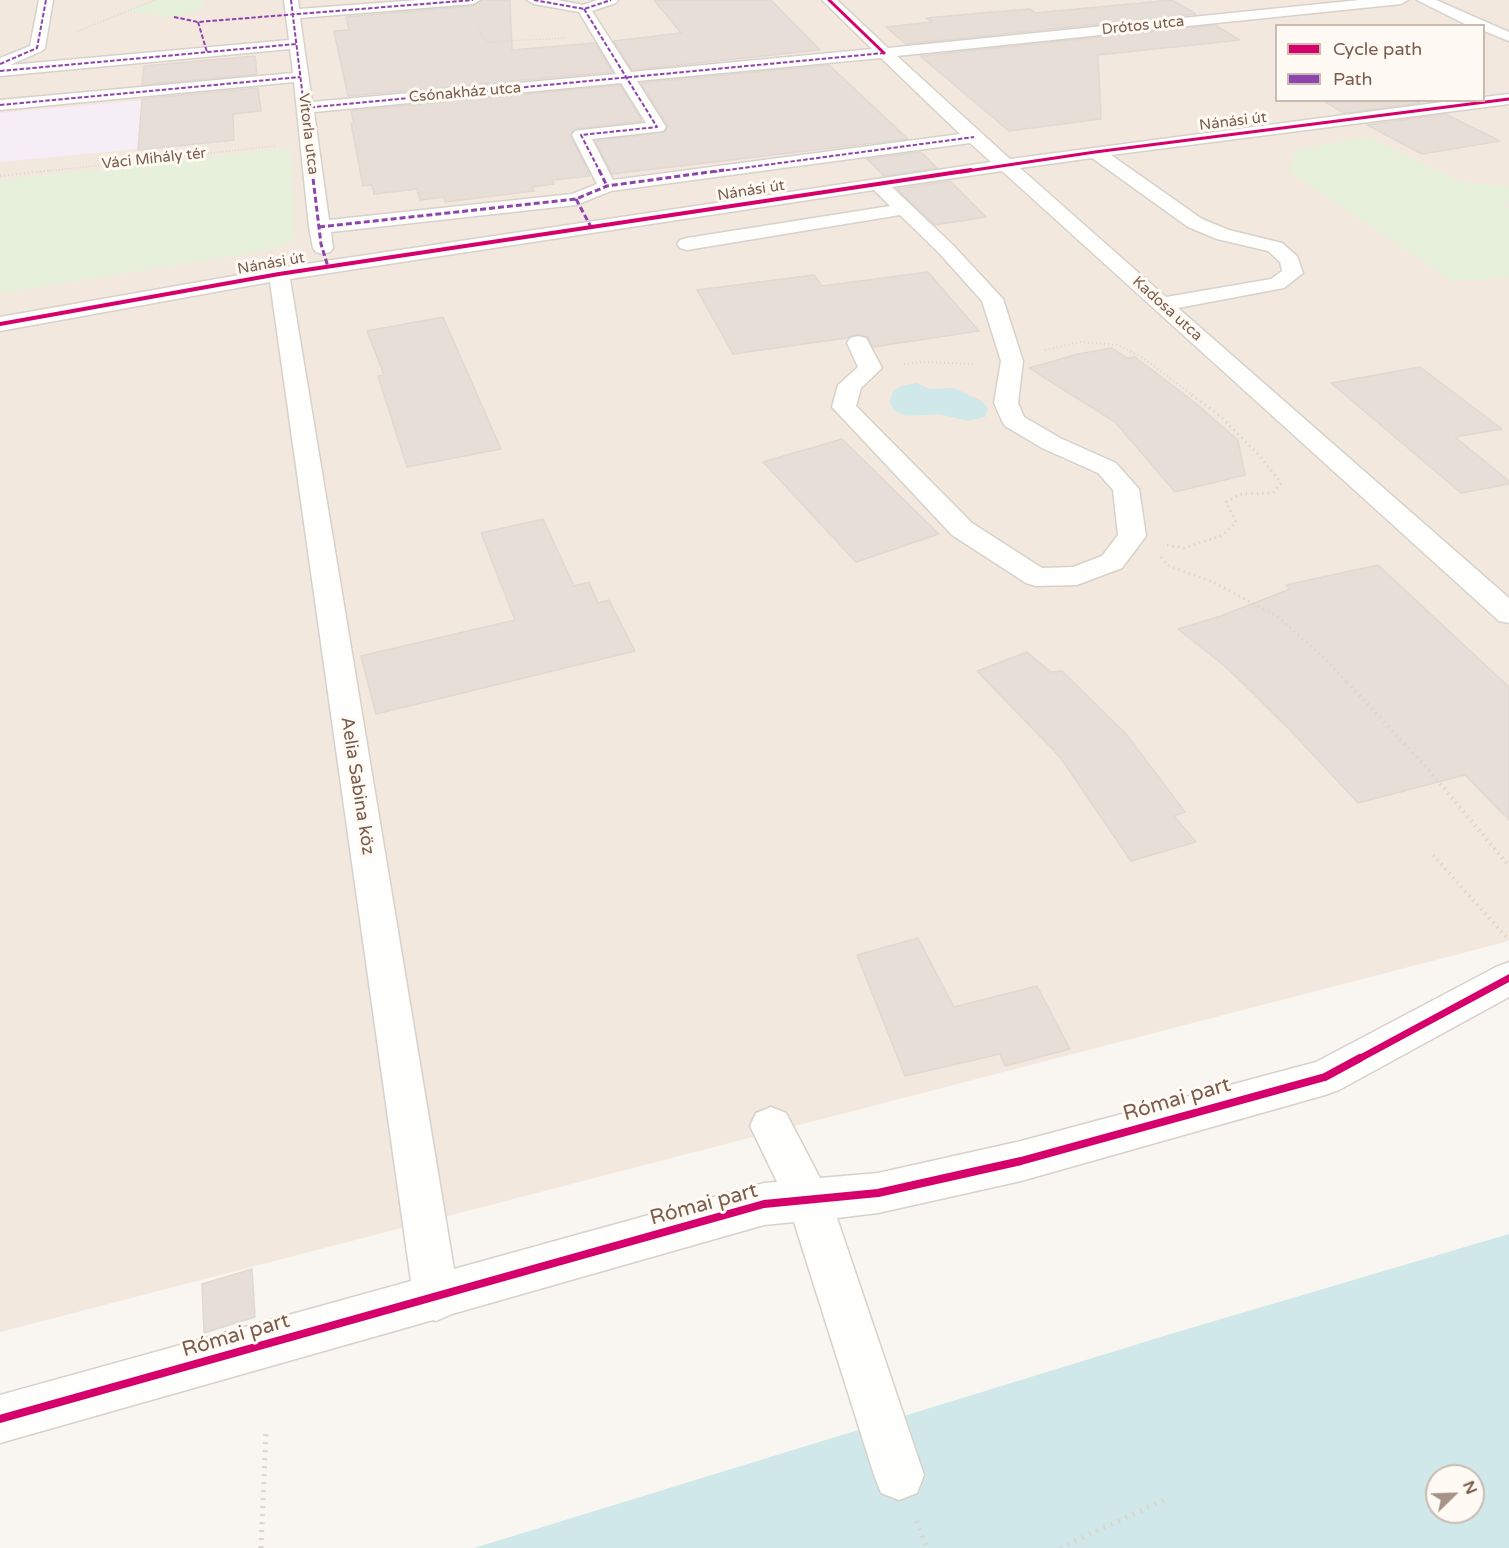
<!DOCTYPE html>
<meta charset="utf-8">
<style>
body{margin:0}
#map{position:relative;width:1509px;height:1548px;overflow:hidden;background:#f9f5f0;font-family:"Varela Round",sans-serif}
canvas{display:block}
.legend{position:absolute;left:1275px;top:24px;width:210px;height:78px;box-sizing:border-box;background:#fffaf3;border:2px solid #cabbb1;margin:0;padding:8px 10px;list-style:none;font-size:18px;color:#7a5c4d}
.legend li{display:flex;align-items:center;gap:12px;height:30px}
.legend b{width:30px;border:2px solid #cabbb1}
.north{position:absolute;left:1425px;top:1464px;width:60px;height:60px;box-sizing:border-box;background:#fffaf3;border:2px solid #cabbb1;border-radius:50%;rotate:67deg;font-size:16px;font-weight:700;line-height:24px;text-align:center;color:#7a5c4d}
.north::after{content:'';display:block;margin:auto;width:21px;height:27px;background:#a69286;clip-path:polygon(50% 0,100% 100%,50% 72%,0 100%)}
</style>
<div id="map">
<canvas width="1509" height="1548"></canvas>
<ul class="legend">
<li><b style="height:8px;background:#d6006c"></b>Cycle path</li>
<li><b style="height:8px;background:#8e44ad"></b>Path</li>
</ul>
<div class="north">N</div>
</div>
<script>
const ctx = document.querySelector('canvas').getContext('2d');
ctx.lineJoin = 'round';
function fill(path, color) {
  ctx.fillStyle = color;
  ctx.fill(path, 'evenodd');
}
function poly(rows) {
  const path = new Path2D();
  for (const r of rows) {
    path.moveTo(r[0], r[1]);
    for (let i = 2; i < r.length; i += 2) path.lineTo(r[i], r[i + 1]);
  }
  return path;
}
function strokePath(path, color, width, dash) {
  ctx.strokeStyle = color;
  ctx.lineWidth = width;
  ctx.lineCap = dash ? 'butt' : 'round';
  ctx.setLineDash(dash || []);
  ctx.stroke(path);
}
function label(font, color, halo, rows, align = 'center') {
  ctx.font = font + ' "Varela Round",sans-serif';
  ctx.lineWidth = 6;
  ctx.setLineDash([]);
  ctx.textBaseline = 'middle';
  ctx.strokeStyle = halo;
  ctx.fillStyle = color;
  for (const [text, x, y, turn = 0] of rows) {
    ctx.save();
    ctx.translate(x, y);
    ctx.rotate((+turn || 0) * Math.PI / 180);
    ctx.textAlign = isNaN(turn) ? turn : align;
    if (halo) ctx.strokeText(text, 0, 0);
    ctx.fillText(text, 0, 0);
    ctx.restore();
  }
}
const residential = poly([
 [0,0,1509,0,1509,941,0,1332],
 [1276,26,1484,26,1484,100,1276,100]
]);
const education = poly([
 [258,90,261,111,233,114,234,140,0,162,0,113]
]);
const green = poly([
 [155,0,200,0,206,5,193,13,171,17,129,11],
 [1368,137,1461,182,1509,186,1509,203,1503,205,1509,208,1509,278,1452,281,1289,171,1296,150],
 [290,148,295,240,266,251,0,293,0,180]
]);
const water = poly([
 [917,383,930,389,954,388,982,401,988,408,985,417,969,421,938,414,907,416,896,412,889,402,894,390,904,385],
 [1509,1234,1509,1548,474,1548,1174,1333],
 [1437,1476,1473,1476,1473,1512,1437,1512]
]);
const building = poly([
 [482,0,510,0,512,50,595,43,612,72,348,96,334,31,349,30,346,17,473,6,482,0],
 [654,0,771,0,820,50,632,70,614,41,681,33,654,0],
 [1172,0,1196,14,906,44,886,27,932,22,926,18,981,13,1030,9,1035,13,1172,0],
 [1215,25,1240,40,1098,55,1101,119,1009,131,920,56,1215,25],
 [255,56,257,74,142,85,144,66,255,56],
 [829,65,908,139,612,174,595,141,665,132,668,126,641,83,829,65],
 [620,85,642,121,575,129,570,134,590,176,552,180,554,184,532,187,534,191,445,202,444,197,420,200,417,189,374,194,372,185,363,186,351,123,354,123,351,111,620,85],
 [258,88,261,111,233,114,234,140,138,150,142,99,258,88],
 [1322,100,1416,100,1420,103,1344,113,1322,100],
 [1445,114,1500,141,1422,154,1367,125,1445,114],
 [921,152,937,168,884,176,867,159,921,152],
 [950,181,986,217,935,225,897,189,950,181],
 [928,272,979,331,873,347,868,337,857,334,847,338,733,354,697,290,814,275,822,286,928,272],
 [443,317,501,449,407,467,378,376,384,375,367,331,443,317],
 [1112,348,1127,358,1135,357,1193,401,1238,440,1245,475,1175,492,1115,422,1029,368,1078,354,1112,348],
 [1420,367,1502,429,1455,437,1509,481,1509,484,1461,493,1331,383,1420,367],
 [842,439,939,534,856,562,763,462,842,439],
 [543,519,574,586,589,582,598,603,609,600,635,651,376,714,361,656,515,620,481,533,543,519],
 [1378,565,1509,687,1509,820,1465,775,1358,803,1290,730,1227,668,1178,629,1221,616,1290,589,1286,585,1378,565],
 [1027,652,1051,672,1062,671,1126,734,1185,812,1174,816,1196,842,1131,861,1060,757,977,671,1027,652],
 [918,938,954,1007,1037,986,1070,1049,1005,1066,1000,1054,905,1076,857,955,918,938],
 [252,1269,255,1317,204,1333,202,1284,252,1269]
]);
const pathFar4 = poly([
 [478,28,485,40,491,42,565,38],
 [78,31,155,0],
 [38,172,275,146]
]);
const pathFar3 = poly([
 [0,176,52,170],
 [1045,350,1080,342,1118,345,1143,358,1191,394],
 [904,364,924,362,974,364]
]);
const pathFar2 = poly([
 [1167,545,1184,548,1223,535,1236,522,1226,502,1240,494,1273,493,1281,483,1258,454,1220,416,1189,393],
 [1161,557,1167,565,1213,582,1277,616,1325,659,1348,684]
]);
const pathFar1 = poly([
 [1347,682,1428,769,1509,866],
 [1433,855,1508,939]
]);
const path = poly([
 [916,1521,927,1548],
 [261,1548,266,1432],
 [1060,1548,1164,1500]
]);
const minor = poly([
 [39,0,53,0,45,48,42,51,10,65,289,40,284,0,298,0,299,9,418,0,480,0,473,4,300,18,312,102,616,74,579,12,534,4,527,0,557,0,583,5,597,0,618,0,616,3,592,11,631,72,872,49,822,0,837,0,888,48,1359,0,1408,0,1401,4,897,56,1010,159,1458,100,1484,100,1484,97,1509,94,1509,104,1111,155,1202,219,1229,230,1282,243,1297,256,1303,273,1284,288,1178,308,1509,598,1509,623,1499,621,1002,171,892,187,953,245,1003,299,1023,361,1018,403,1024,417,1060,438,1116,463,1139,489,1146,536,1122,568,1077,585,1036,586,1026,583,952,535,832,407,838,385,858,367,847,343,850,338,858,336,866,338,882,368,861,388,856,406,972,523,1042,568,1073,567,1102,556,1118,535,1113,490,1098,473,1042,448,1005,426,1002,421,994,403,1001,361,982,301,939,253,900,215,687,250,680,248,677,244,680,240,687,238,890,206,874,190,290,279,454,1269,764,1183,777,1182,750,1126,756,1113,771,1107,786,1113,820,1178,878,1173,1021,1141,1316,1062,1496,967,1509,962,1509,997,1339,1090,1325,1095,1021,1181,878,1213,837,1218,924,1475,917,1493,899,1500,881,1493,874,1475,794,1222,764,1225,452,1314,436,1321,433,1320,0,1443,0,1395,411,1281,270,282,0,331,0,317,279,268,991,162,970,143,611,191,576,205,331,232,333,248,330,252,323,254,316,252,313,248,309,227,294,82,0,110,0,100,293,73,290,49,0,76,0,58,30,46,39,0],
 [881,58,960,134,613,180,592,139,663,131,666,127,637,81,881,58],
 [621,83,646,123,581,130,575,131,572,135,597,184,572,194,329,220,314,112,621,83],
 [1092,158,1188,227,1217,239,1268,251,1280,262,1282,271,1271,279,1166,297,1020,168,1092,158],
 [1417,0,1436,0,1509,32,1509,41,1484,31,1484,26,1469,26,1417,0]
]);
const quietFar1 = poly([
 [291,0,312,172],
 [534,0,584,9,611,0],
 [584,9,657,127,581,135,600,172],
 [174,17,198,22,473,0],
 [198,22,207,52],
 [0,64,37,48,46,0],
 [0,71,296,44],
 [0,105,300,77],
 [304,108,884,53],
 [713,172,974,137]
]);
const quiet = poly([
 [312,170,321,244,328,267],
 [599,170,607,186],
 [576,199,591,227],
 [319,227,576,199,607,186,724,170]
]);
const cyclewayFar3 = poly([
 [829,0,884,53],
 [961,172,1095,152,1509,99]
]);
const cyclewayFar2 = poly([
 [0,324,279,274,971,170]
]);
const cyclewayFar1 = poly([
 [1357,1060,1509,978]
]);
const cycleway = poly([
 [0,1419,764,1204,878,1193,1021,1161,1325,1077,1360,1058]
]);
const farStreetnames = [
 ["Drótos utca",1143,26,-6],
 ["Csónakház utca",465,93,-5],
 ["Nánási út",1233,122,-7],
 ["Vitorla utca",308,134,83],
 ["Váci Mihály tér",154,159,-6],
 ["Nánási út",751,191,-9],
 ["Nánási út",271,264,-10],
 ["Kadosa utca",1167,309,42]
];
const streetNames = [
 ["Aelia Sabina köz",357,786,81]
];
const nearStreetnames = [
 ["Római part",1177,1100,-16],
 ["Római part",704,1205,-15],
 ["Római part",236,1336,-16]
];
fill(residential, '#f2e8de');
fill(education, '#f6eef6');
fill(green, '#e7f0db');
fill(water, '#d0e8ea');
fill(building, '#e6ded7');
strokePath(building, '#e2d8d2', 1.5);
strokePath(minor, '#d7d1cb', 3);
strokePath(pathFar4, '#dcd5d0', 1.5, [1, 2]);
strokePath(pathFar3, '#dcd5d0', 2, [1, 3]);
strokePath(pathFar2, '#dcd5d0', 3, [1.5, 4]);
strokePath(pathFar1, '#dcd5d0', 4, [1.5, 4.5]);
strokePath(path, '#dcd5d0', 5, [2, 6]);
fill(minor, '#fefefd');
strokePath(quietFar1, '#8e44ad', 2, [4.5, 2]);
strokePath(quiet, '#8e44ad', 3, [6, 3]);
strokePath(cyclewayFar3, '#d6006c', 3);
strokePath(cyclewayFar2, '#d6006c', 4);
strokePath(cyclewayFar1, '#d6006c', 7);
strokePath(cycleway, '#d6006c', 8);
label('15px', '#7a5c4d', '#fffaf3', farStreetnames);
label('18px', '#7a5c4d', '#fffaf3', streetNames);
label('21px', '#7a5c4d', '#fffaf3', nearStreetnames);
</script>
